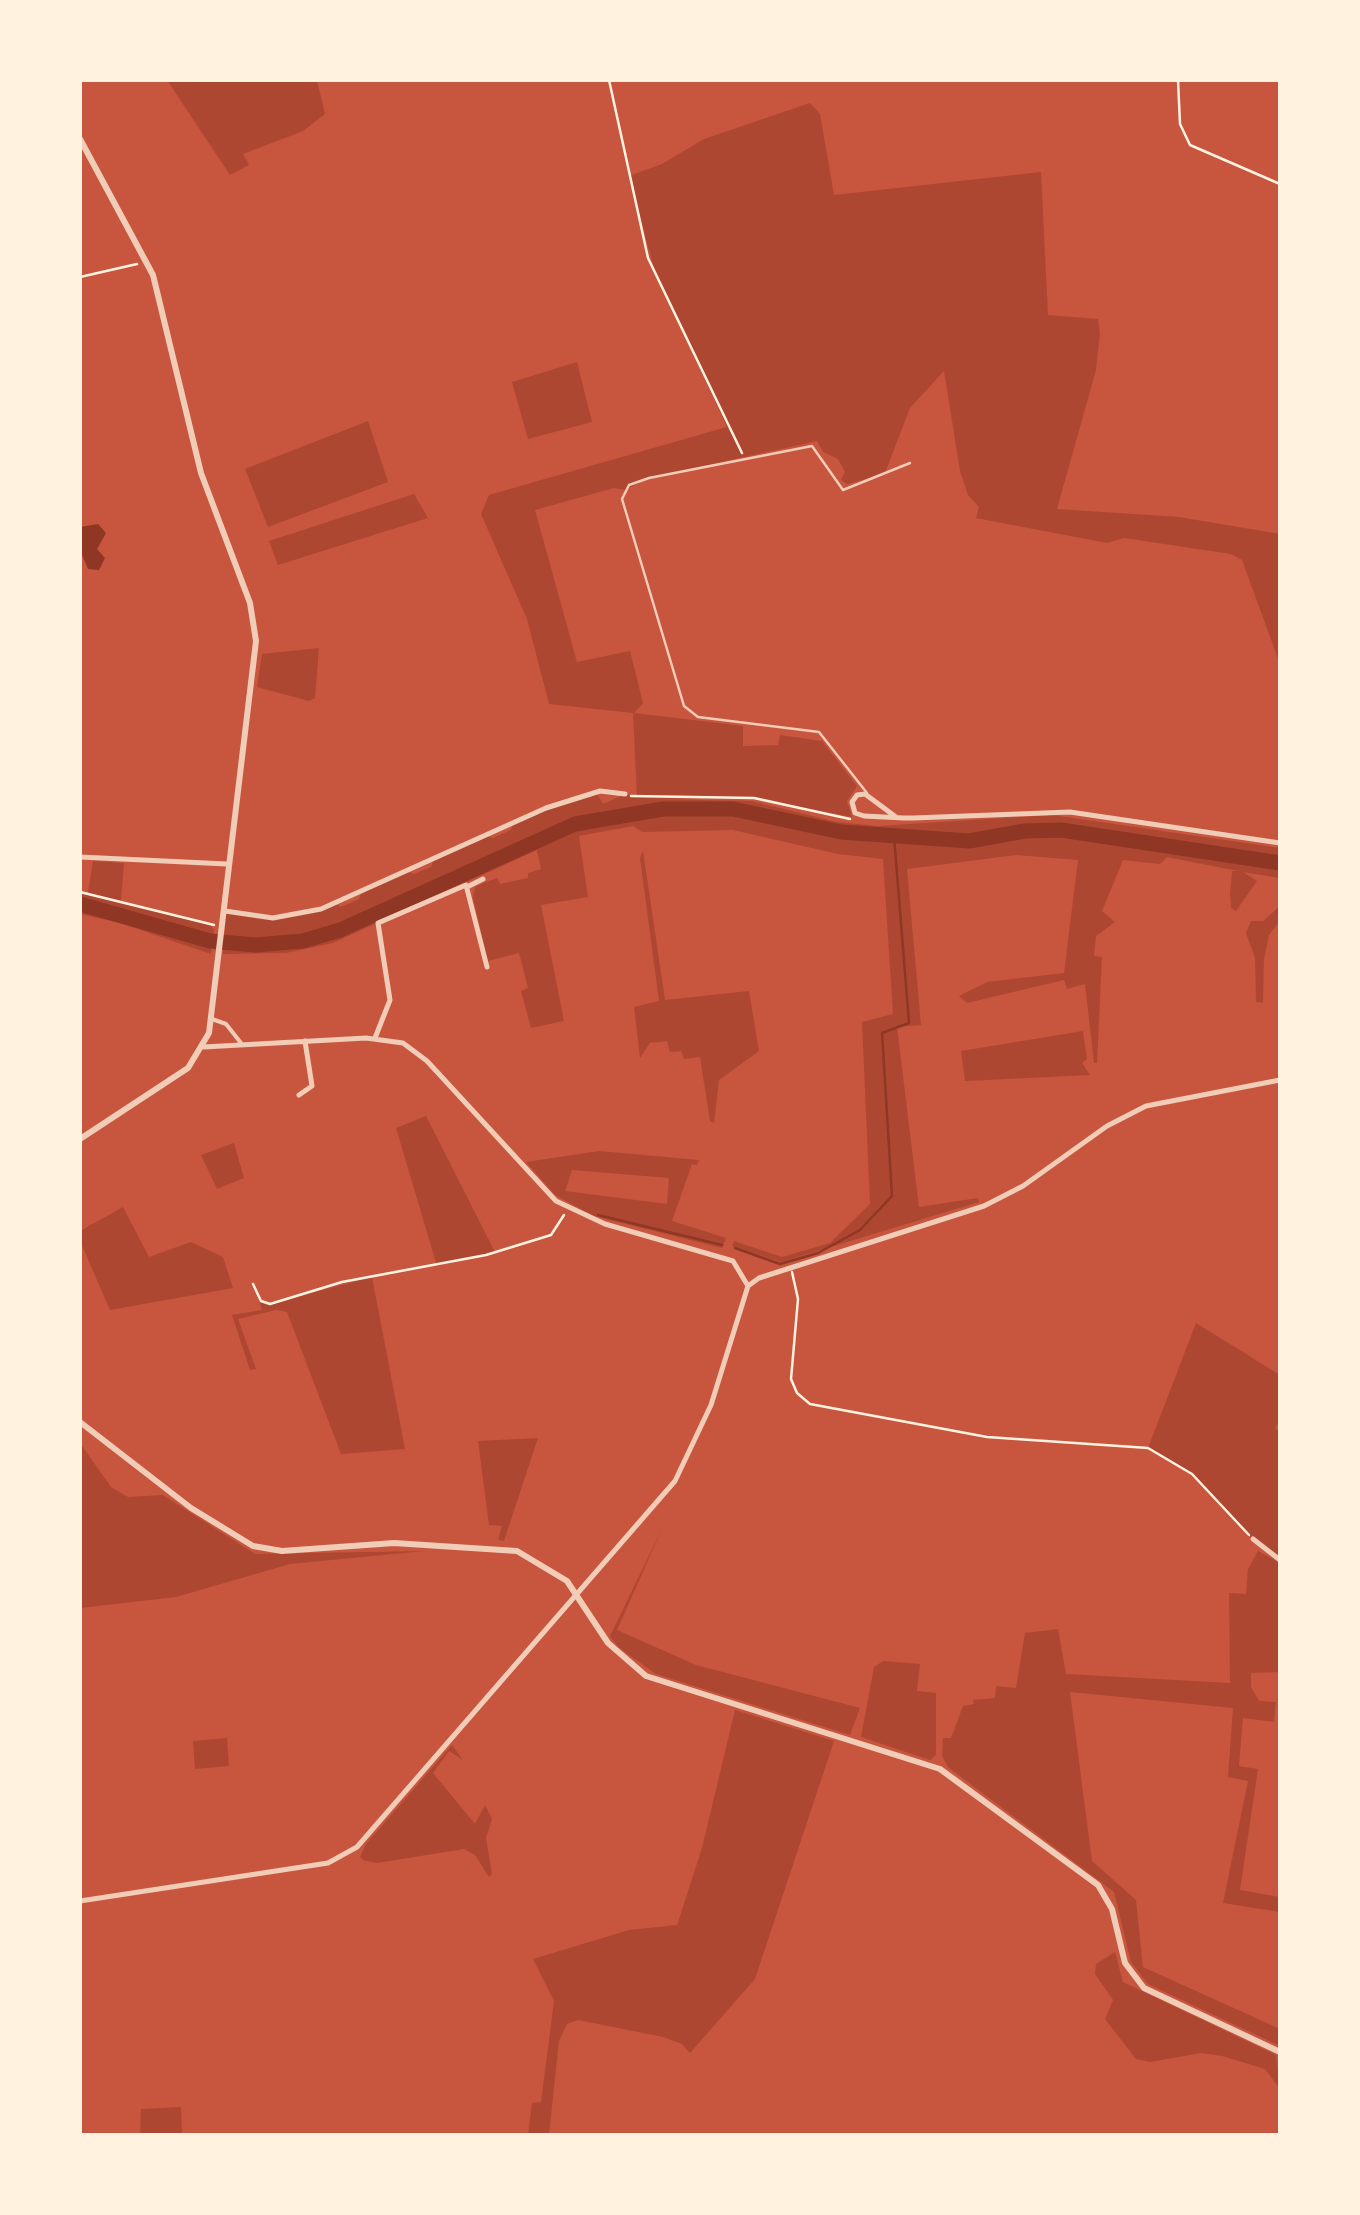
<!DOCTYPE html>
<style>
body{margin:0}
#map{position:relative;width:1360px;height:2215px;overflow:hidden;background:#c8553d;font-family:"Source Sans 3",sans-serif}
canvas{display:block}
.frame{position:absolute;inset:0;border:82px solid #fff3e0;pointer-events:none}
</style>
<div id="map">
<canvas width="1360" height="2215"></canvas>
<div class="frame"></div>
</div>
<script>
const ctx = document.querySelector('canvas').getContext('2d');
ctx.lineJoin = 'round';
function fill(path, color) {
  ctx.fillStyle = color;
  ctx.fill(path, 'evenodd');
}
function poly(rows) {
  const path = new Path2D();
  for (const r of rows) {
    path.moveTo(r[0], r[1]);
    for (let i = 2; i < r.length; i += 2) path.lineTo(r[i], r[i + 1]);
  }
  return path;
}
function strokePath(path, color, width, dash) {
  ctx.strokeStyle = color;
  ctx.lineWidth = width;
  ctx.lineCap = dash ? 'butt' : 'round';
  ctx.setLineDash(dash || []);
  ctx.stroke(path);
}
const green = poly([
 [167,80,317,80,325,114,303,131,243,154,249,165,230,175],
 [810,103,820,114,834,195,1041,172,1048,315,1098,319,1100,333,1096,370,1057,509,1179,517,1280,534,1280,664,1242,560,1231,554,1124,538,1107,543,976,518,979,507,968,495,960,471,944,371,910,408,885,473,871,478,847,484,841,480,845,472,838,459,823,452,817,441,649,478,625,490,614,488,535,510,577,662,630,651,643,703,634,713,743,726,743,746,778,745,780,735,822,741,857,786,847,801,852,817,754,798,645,799,752,801,837,822,878,826,1052,815,1280,848,1280,878,1243,872,1257,881,1236,911,1231,908,1230,894,1232,871,1238,871,1167,857,1160,864,1123,860,1102,911,1115,922,1096,936,1094,956,1102,957,1097,1063,1094,1063,1085,984,1067,989,1064,980,967,1003,959,996,987,982,1064,973,1078,860,1016,855,907,869,921,1025,897,1027,919,1207,978,1198,979,1202,781,1262,732,1246,734,1241,782,1257,830,1243,870,1204,862,1022,893,1014,883,859,838,854,733,830,642,832,633,826,579,836,588,897,541,905,564,1021,531,1028,521,991,528,988,519,953,488,961,473,898,475,887,486,882,497,878,500,884,528,878,528,873,541,869,537,850,333,943,286,953,223,954,225,927,220,926,222,910,273,918,334,903,341,907,359,899,362,891,406,871,414,874,431,867,434,859,486,836,493,838,511,830,513,823,546,808,596,792,603,804,625,794,637,797,633,713,549,704,527,619,481,514,489,495,727,427,655,272,629,176,662,164,704,139],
 [577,362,592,422,528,439,512,382],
 [368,421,388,482,268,527,245,469],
 [414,494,428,518,278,565,269,541],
 [319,648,315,698,309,701,257,687,262,654],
 [643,851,665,1000,749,991,759,1051,719,1080,714,1123,710,1121,700,1057,684,1059,681,1051,670,1052,667,1041,650,1043,640,1058,634,1007,659,1001,640,858],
 [93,861,124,863,121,901,210,925,214,930,211,954,120,923,80,914,80,892,88,893],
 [1280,906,1280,921,1269,935,1264,959,1263,1003,1256,1002,1255,958,1246,933,1251,921,1263,921],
 [1083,1031,1087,1059,1082,1063,1090,1075,965,1081,961,1051],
 [426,1116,495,1252,437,1266,396,1128],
 [234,1143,244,1178,217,1189,201,1155],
 [599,1151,699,1160,697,1165,692,1164,672,1221,726,1238,722,1248,594,1216,555,1195,526,1162],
 [572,1170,669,1178,667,1204,565,1191],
 [123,1207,149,1257,191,1242,223,1257,233,1288,110,1310,80,1241,80,1231],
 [372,1277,405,1449,341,1454,287,1312,276,1310,238,1319,256,1369,250,1370,232,1315,262,1310,259,1299,270,1304],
 [1196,1323,1280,1375,1280,1418,1275,1429,1280,1431,1280,1556,1253,1539,1192,1474,1148,1448],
 [538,1438,504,1541,498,1540,502,1526,489,1525,478,1441],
 [80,1443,111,1487,128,1497,163,1495,255,1554,424,1551,290,1564,176,1597,80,1608],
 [661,1531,617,1630,696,1665,860,1708,850,1735,656,1674,618,1647,610,1636],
 [1258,1551,1280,1563,1280,1672,1251,1673,1251,1687,1259,1701,1276,1702,1274,1722,1243,1718,1239,1766,1258,1769,1240,1890,1280,1897,1280,1912,1223,1903,1248,1781,1228,1777,1233,1708,1070,1692,1092,1861,1136,1900,1143,1967,1280,2029,1280,2046,1148,1984,1131,1962,1114,1892,948,1767,942,1756,943,1738,951,1738,963,1706,974,1704,973,1700,995,1698,996,1686,1016,1688,1025,1633,1058,1629,1066,1674,1230,1683,1229,1593,1246,1594,1248,1569],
 [883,1661,920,1664,917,1691,936,1693,936,1755,930,1760,861,1737,874,1667],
 [735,1710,834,1741,755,1979,690,2053,682,2044,663,2037,578,2020,567,2024,559,2041,549,2135,528,2135,532,2103,541,2102,554,2001,533,1959,629,1930,677,1925,702,1848],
 [227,1738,229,1766,195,1769,193,1741],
 [452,1745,463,1760,449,1751,433,1773,475,1824,485,1805,492,1819,486,1838,492,1874,489,1877,475,1855,464,1849,377,1863,365,1861,360,1857,366,1844],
 [1115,1952,1123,1982,1276,2055,1280,2089,1265,2069,1222,2056,1201,2053,1150,2062,1136,2059,1105,2019,1113,2000,1095,1974,1096,1964],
 [181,2107,182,2135,140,2135,141,2109]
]);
const water = poly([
 [98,524,106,533,97,549,105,558,99,570,88,569,80,550,80,527]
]);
const stream = poly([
 [598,1215,722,1245],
 [735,1248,780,1264,818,1253,860,1230,892,1196,882,1033,909,1023,894,836]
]);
const river = poly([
 [80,904,210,941,255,945,303,941,340,930,575,824,663,809,733,809,841,832,969,841,1025,831,1061,830,1280,863]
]);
const path = poly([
 [609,80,648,258,742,453],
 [1178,80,1180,124,1190,145,1280,184],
 [80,277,137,264],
 [631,796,754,798,850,819],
 [80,892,214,925],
 [792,1272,798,1299,791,1379,797,1393,810,1404,987,1437,1148,1448,1192,1474,1249,1535],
 [253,1284,261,1301,270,1304,342,1282,486,1255,551,1235,564,1215]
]);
const service = poly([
 [867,793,819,732,698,717,684,706,622,499,629,485,649,478,812,446,843,490,910,463]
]);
const pedestrian = poly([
 [212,1019,226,1024,241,1043]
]);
const minor = poly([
 [896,817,865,794,857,795,852,802,855,813,864,816,904,818,913,818,1070,812,1280,843],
 [80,857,227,864],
 [467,887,483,879],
 [225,911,273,918,321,909,546,808,600,791,625,794],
 [375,1038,390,1000,378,923,466,885,487,967],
 [204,1047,366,1038,403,1043,427,1061,556,1201,605,1224,733,1261,748,1286],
 [299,1095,312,1086,305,1041],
 [1253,1539,1280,1560],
 [80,1901,328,1863,357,1847,675,1481,711,1405,748,1286,759,1278,984,1206,1023,1186,1107,1126,1146,1106,1280,1080]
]);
const tertiary = poly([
 [80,139,153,275,201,473,250,603,256,641,209,1033,188,1068,80,1139],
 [80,1422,191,1508,253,1546,282,1551,394,1543,517,1551,567,1581,608,1643,646,1676,940,1769,1098,1885,1112,1909,1125,1963,1144,1988,1280,2052]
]);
fill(green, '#ae4732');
fill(water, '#8f3625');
strokePath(stream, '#8f3625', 2.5);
strokePath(river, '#8f3625', 15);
strokePath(path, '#fff3e0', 2.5);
strokePath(service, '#f1ccb7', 2.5);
strokePath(pedestrian, '#f1ccb7', 4);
strokePath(minor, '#f1ccb7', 5);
strokePath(tertiary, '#f1ccb7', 6);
</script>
